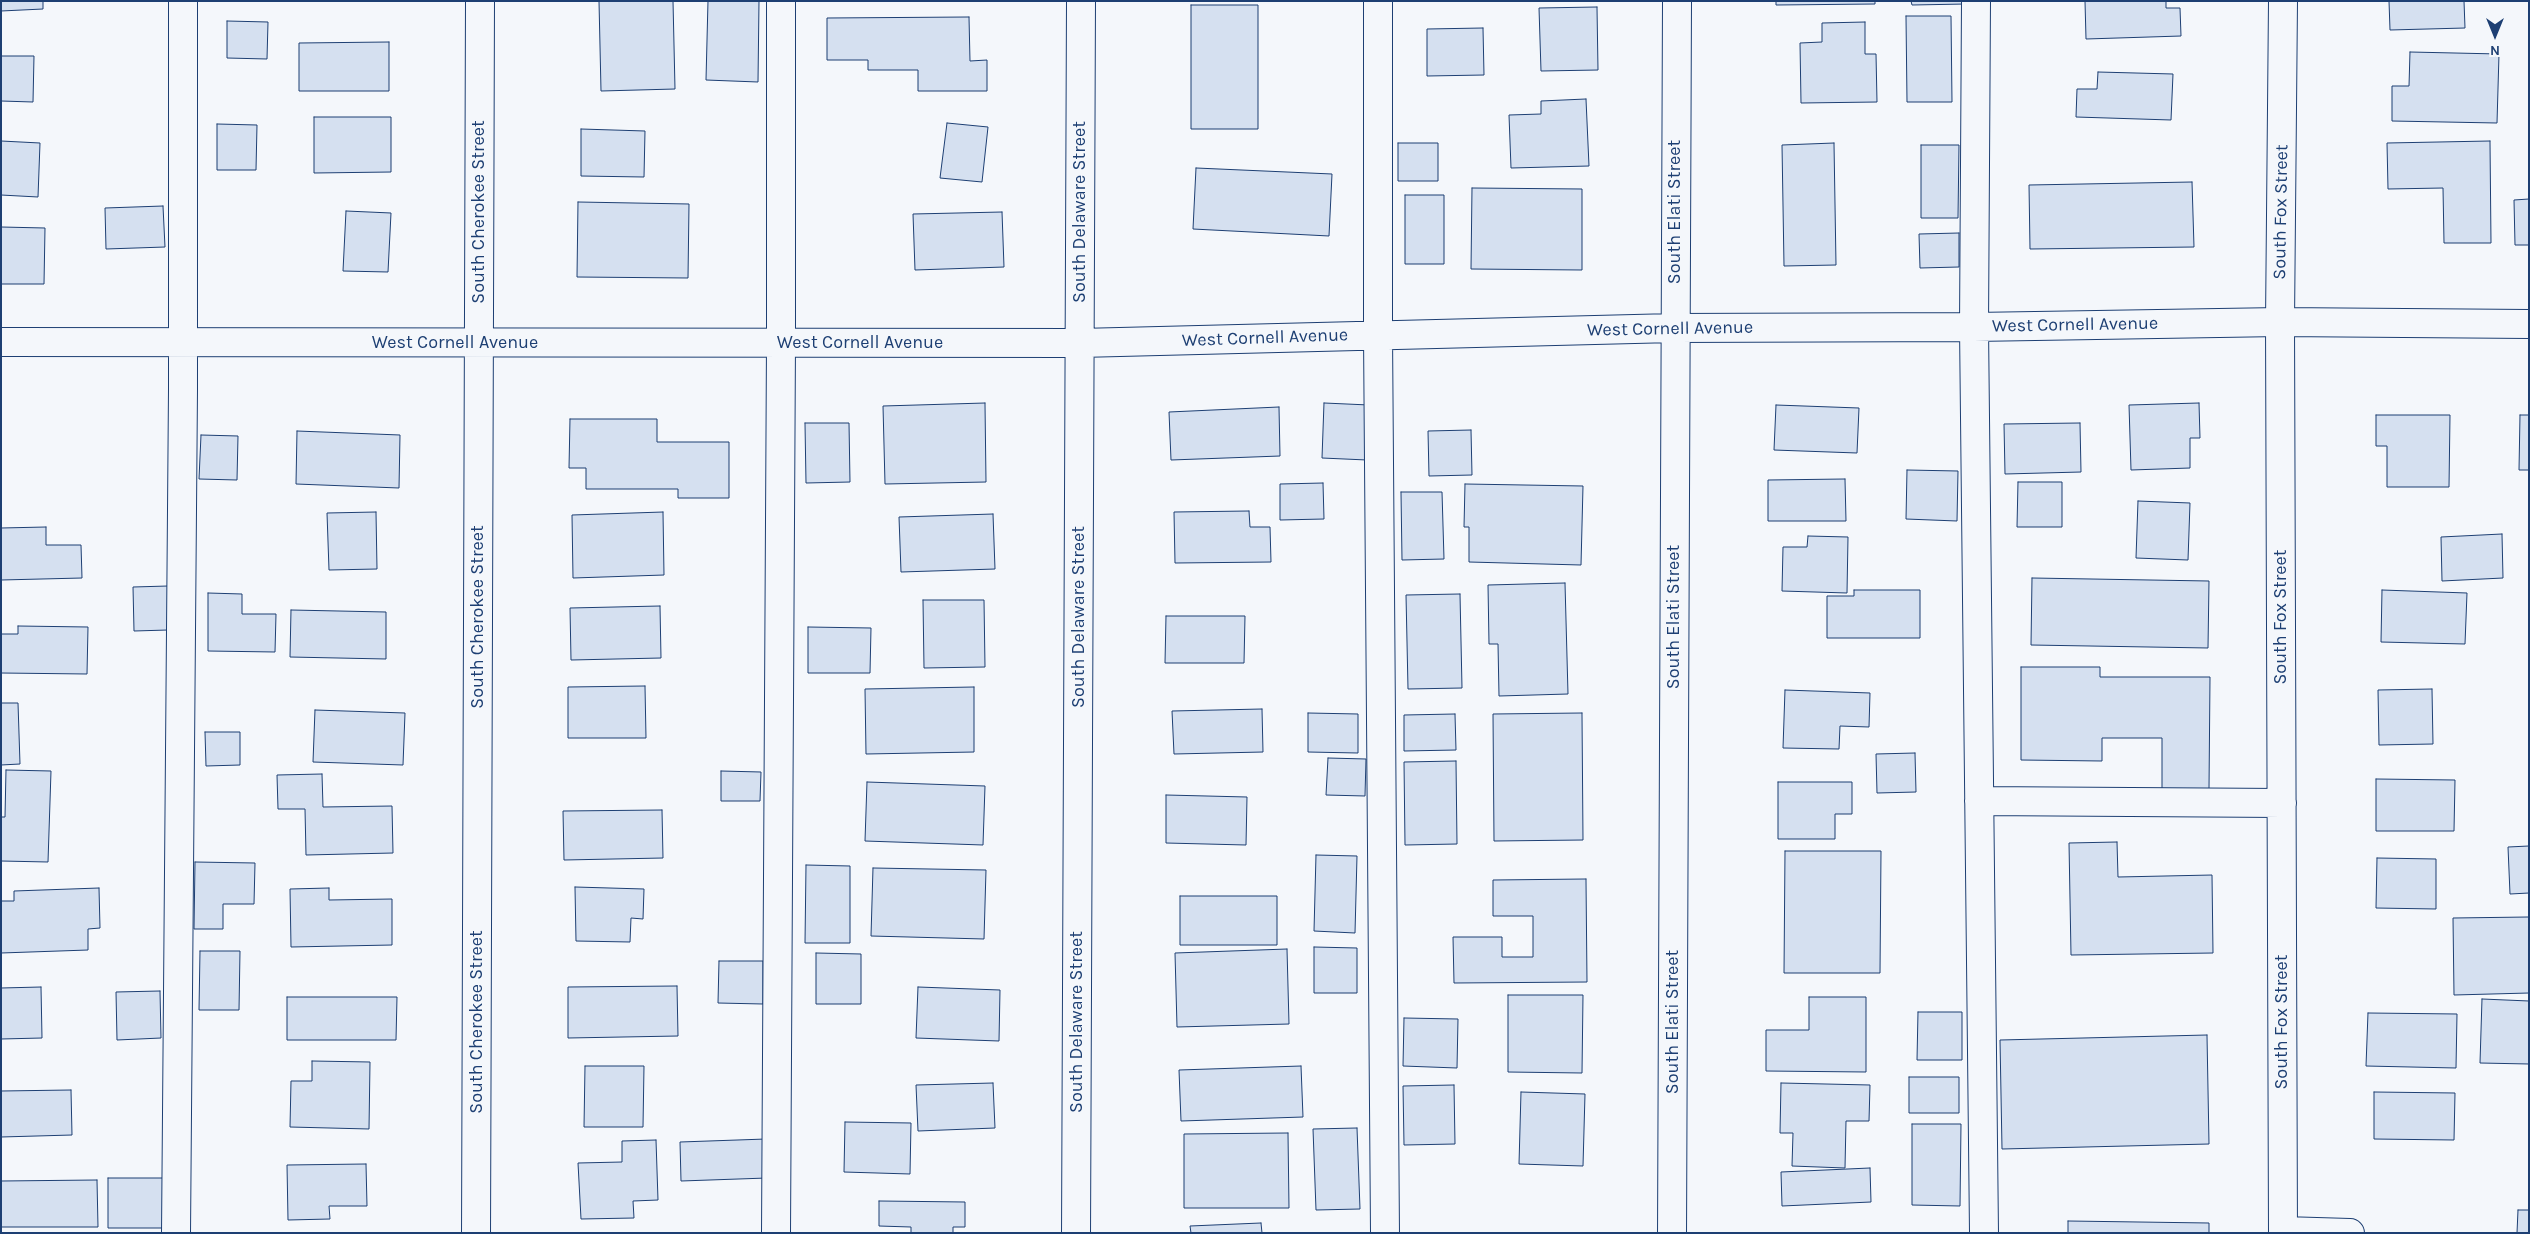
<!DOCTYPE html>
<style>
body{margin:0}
#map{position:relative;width:2530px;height:1234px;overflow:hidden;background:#f4f7fb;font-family:Karla,sans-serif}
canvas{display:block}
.frame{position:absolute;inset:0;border:2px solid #1d3f73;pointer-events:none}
.north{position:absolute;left:2470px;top:10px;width:50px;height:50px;-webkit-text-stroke:4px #f4f7fb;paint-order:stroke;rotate:180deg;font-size:14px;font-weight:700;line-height:20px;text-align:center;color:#1d3f73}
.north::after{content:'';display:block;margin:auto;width:18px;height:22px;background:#1d3f73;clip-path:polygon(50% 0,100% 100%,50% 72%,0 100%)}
</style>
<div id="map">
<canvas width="2530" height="1234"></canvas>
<div class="frame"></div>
<div class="north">N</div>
</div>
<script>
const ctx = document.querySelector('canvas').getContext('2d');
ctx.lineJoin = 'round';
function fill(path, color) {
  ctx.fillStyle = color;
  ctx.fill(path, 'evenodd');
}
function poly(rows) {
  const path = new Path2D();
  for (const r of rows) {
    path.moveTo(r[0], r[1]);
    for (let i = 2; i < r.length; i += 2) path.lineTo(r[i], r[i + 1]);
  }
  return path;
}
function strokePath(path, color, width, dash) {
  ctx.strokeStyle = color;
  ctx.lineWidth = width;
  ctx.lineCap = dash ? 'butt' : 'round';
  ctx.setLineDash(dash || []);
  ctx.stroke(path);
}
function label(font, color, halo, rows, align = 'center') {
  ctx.font = font + ' Karla,sans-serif';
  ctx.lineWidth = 4;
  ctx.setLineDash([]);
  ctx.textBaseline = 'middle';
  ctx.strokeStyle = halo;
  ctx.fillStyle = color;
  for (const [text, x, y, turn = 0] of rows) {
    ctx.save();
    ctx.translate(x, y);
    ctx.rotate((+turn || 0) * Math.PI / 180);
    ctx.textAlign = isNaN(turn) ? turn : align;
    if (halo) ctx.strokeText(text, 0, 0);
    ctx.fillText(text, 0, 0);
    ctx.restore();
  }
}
const building = poly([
 [1,1,43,1,43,9,1,11,1,1],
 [599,1,673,1,675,89,601,91,599,1],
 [708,1,759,1,758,82,706,80,708,1],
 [1776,1,1875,1,1875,4,1776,5,1776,1],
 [1911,1,1966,1,1966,4,1912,5,1911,1],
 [2085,1,2166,1,2166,8,2180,8,2181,36,2086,39,2085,1],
 [2389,1,2464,1,2465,28,2390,30,2389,1],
 [1191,5,1258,5,1258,129,1191,129,1191,5],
 [1597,7,1598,70,1541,71,1539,8,1597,7],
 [1906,16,1951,16,1952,102,1907,102,1906,16],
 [969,17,970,61,987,60,987,91,918,91,918,70,868,70,868,60,827,60,827,18,969,17],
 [227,21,268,22,267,59,227,58,227,21],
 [1865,22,1865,54,1876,54,1877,102,1801,103,1800,43,1822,42,1822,23,1865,22],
 [1483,28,1484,75,1427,76,1427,29,1483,28],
 [389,42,389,91,299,91,299,43,389,42],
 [2410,52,2499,54,2497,123,2392,121,2392,86,2409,86,2410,52],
 [1,56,34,56,33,102,1,101,1,56],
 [2098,72,2173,74,2171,120,2076,117,2077,89,2097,89,2098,72],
 [1586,99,1589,166,1511,168,1509,115,1541,114,1541,101,1586,99],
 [314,117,391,117,391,172,314,173,314,117],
 [947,123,988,127,982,182,940,178,947,123],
 [217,124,257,125,256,170,217,170,217,124],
 [581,129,645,131,644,177,581,176,581,129],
 [1,141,40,143,38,197,1,195,1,141],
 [2490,141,2491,243,2444,243,2443,188,2388,189,2387,143,2490,141],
 [1398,143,1438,143,1438,181,1398,181,1398,143],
 [1834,143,1836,265,1784,266,1782,145,1834,143],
 [1921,145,1959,145,1958,218,1921,218,1921,145],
 [1196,168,1332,174,1329,236,1193,229,1196,168],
 [2192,182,2194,247,2030,249,2029,185,2192,182],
 [1472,188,1582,189,1582,270,1471,269,1472,188],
 [1405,195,1444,195,1444,264,1405,264,1405,195],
 [2529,199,2529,245,2515,245,2514,200,2529,199],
 [578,202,689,204,688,278,577,277,578,202],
 [163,206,165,247,106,249,105,208,163,206],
 [346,211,391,213,388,272,343,271,346,211],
 [1002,212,1004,267,915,270,913,214,1002,212],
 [1,227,45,228,44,284,1,284,1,227],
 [1959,233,1959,267,1920,268,1919,234,1959,233],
 [985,403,986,482,885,484,883,406,985,403],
 [1324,403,1369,405,1367,460,1322,458,1324,403],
 [2199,403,2200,438,2190,438,2190,468,2131,470,2129,405,2199,403],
 [1776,405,1859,408,1857,453,1774,450,1776,405],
 [1279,407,1280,456,1171,460,1169,412,1279,407],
 [2376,415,2450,415,2449,487,2387,487,2387,446,2376,446,2376,415],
 [2520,415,2529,415,2529,470,2519,470,2520,415],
 [570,419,657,419,657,442,729,442,729,498,678,498,678,489,586,489,586,468,569,468,570,419],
 [805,423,849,423,850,482,806,483,805,423],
 [2080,423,2081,472,2005,474,2004,424,2080,423],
 [1471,430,1472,475,1429,476,1428,431,1471,430],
 [297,431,400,435,399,488,296,484,297,431],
 [201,435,238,436,237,480,199,479,201,435],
 [1907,470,1958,471,1957,521,1906,519,1907,470],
 [1845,479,1846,521,1768,521,1768,480,1845,479],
 [2018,482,2062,482,2062,527,2017,527,2018,482],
 [1323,483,1324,519,1280,520,1280,484,1323,483],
 [1465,484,1583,486,1581,565,1469,562,1469,527,1464,527,1465,484],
 [1401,492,1442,492,1444,559,1402,560,1401,492],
 [2138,501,2190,503,2188,560,2136,558,2138,501],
 [1249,511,1250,527,1270,527,1271,562,1175,563,1174,512,1249,511],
 [376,512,377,569,329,570,327,513,376,512],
 [663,512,664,575,573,578,572,515,663,512],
 [993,514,995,569,901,572,899,517,993,514],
 [46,527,46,545,81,545,82,578,1,580,1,528,46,527],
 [2502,534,2503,578,2442,581,2441,537,2502,534],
 [1808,536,1848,537,1847,593,1782,591,1783,547,1807,547,1808,536],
 [2032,578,2209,581,2208,648,2031,645,2032,578],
 [1565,583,1568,694,1499,696,1498,644,1489,644,1488,585,1565,583],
 [168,586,168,630,134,631,133,587,168,586],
 [1854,590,1920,590,1920,638,1827,638,1827,596,1854,596,1854,590],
 [2382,590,2467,593,2465,644,2381,642,2382,590],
 [208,593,242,594,242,614,276,614,275,652,208,651,208,593],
 [1460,594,1462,688,1408,689,1406,595,1460,594],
 [923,600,984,600,985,667,924,668,923,600],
 [660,606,661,658,571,660,570,608,660,606],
 [291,610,386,612,386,659,290,657,291,610],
 [1166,616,1245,616,1244,663,1165,663,1166,616],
 [18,626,88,627,87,674,1,673,1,634,18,634,18,626],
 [808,627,871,628,870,673,808,673,808,627],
 [2021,667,2100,667,2100,677,2210,677,2209,789,2162,789,2162,738,2102,738,2102,761,2021,760,2021,667],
 [645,686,646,738,568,738,568,687,645,686],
 [974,687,974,752,866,754,865,689,974,687],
 [2432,689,2433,744,2379,745,2378,690,2432,689],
 [1785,690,1870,693,1869,727,1840,726,1839,749,1783,748,1785,690],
 [1,703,18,703,20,764,1,765,1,703],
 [1262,709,1263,752,1174,754,1172,711,1262,709],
 [315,710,405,713,403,765,313,762,315,710],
 [1308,713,1358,714,1358,753,1308,752,1308,713],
 [1582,713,1583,840,1494,841,1493,714,1582,713],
 [1455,714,1456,750,1404,751,1404,715,1455,714],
 [205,732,240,732,240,765,206,766,205,732],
 [1915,753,1916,792,1877,793,1876,754,1915,753],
 [1328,758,1366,759,1365,796,1326,795,1328,758],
 [1456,761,1457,844,1405,845,1404,762,1456,761],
 [6,770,51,771,48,862,1,861,1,817,5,817,6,770],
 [721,771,761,772,760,801,721,801,721,771],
 [322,774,323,807,392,806,393,853,306,855,305,809,278,809,277,775,322,774],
 [2376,779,2455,780,2454,831,2376,831,2376,779],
 [867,782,985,786,983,845,865,841,867,782],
 [1778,782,1852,782,1852,814,1835,814,1835,839,1778,839,1778,782],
 [1166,795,1247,797,1246,845,1166,843,1166,795],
 [662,810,663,858,564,860,563,811,662,810],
 [2117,842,2118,877,2212,875,2213,953,2071,955,2069,843,2117,842],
 [2529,846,2529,893,2510,894,2508,847,2529,846],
 [1785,851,1881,851,1880,973,1784,973,1785,851],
 [1316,855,1357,856,1355,933,1314,931,1316,855],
 [2377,858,2436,859,2436,909,2376,908,2377,858],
 [195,862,255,863,254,904,223,904,223,929,194,929,195,862],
 [806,865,850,866,850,943,805,943,806,865],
 [873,868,986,870,984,939,871,936,873,868],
 [1586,879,1587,982,1454,983,1453,937,1502,937,1502,957,1533,957,1533,916,1493,916,1493,880,1586,879],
 [575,887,644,889,643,919,631,918,630,942,576,941,575,887],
 [99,888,100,928,88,929,88,950,1,953,1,901,14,901,14,891,99,888],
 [329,888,329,900,392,899,392,945,291,947,290,889,329,888],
 [1180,896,1277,896,1277,945,1180,945,1180,896],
 [2529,917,2529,993,2454,995,2453,918,2529,917],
 [1314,947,1357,948,1357,993,1314,993,1314,947],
 [1287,949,1289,1024,1177,1027,1175,953,1287,949],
 [200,951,240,951,239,1010,199,1010,200,951],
 [816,953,861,954,861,1004,816,1004,816,953],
 [719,961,763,961,763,1004,718,1003,719,961],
 [677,986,678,1036,568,1038,568,987,677,986],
 [41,987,42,1038,1,1039,1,988,41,987],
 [918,987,1000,990,999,1041,916,1038,918,987],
 [160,991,161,1038,117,1040,116,992,160,991],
 [1508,995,1583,995,1582,1073,1508,1072,1508,995],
 [287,997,397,997,396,1040,287,1040,287,997],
 [1809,997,1866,997,1866,1072,1766,1071,1766,1030,1809,1030,1809,997],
 [2482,999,2529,1001,2529,1064,2480,1063,2482,999],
 [1918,1012,1962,1012,1962,1060,1917,1060,1918,1012],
 [2368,1013,2457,1014,2456,1068,2366,1066,2368,1013],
 [1404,1018,1458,1019,1457,1068,1403,1066,1404,1018],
 [2207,1035,2209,1144,2002,1149,2000,1040,2207,1035],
 [312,1061,370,1062,369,1129,290,1127,291,1081,312,1081,312,1061],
 [585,1066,644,1066,643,1127,584,1127,585,1066],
 [1301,1066,1303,1117,1181,1121,1179,1070,1301,1066],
 [1909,1077,1959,1077,1959,1113,1909,1113,1909,1077],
 [993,1083,995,1128,918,1131,916,1085,993,1083],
 [1781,1083,1870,1085,1869,1121,1846,1121,1845,1168,1792,1166,1793,1133,1780,1133,1781,1083],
 [1454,1085,1455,1144,1404,1145,1403,1086,1454,1085],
 [71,1090,72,1135,1,1137,1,1091,71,1090],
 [1521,1092,1585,1094,1583,1166,1519,1164,1521,1092],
 [2374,1092,2455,1093,2454,1140,2374,1139,2374,1092],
 [845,1122,911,1123,910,1174,844,1172,845,1122],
 [1912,1124,1961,1124,1960,1206,1912,1205,1912,1124],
 [1357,1128,1360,1209,1316,1210,1313,1129,1357,1128],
 [1288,1133,1289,1208,1184,1208,1184,1134,1288,1133],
 [766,1139,767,1178,681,1181,680,1142,766,1139],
 [656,1140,658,1200,633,1201,634,1218,581,1219,578,1163,622,1162,622,1141,656,1140],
 [366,1164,367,1206,329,1206,330,1219,288,1220,287,1165,366,1164],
 [1870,1168,1871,1202,1782,1206,1781,1172,1870,1168],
 [108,1178,167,1178,166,1228,108,1228,108,1178],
 [97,1180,98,1227,1,1227,1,1181,97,1180],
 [879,1201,965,1202,965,1227,953,1227,953,1233,911,1233,911,1227,879,1226,879,1201],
 [2518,1210,2529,1210,2529,1233,2517,1233,2518,1210],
 [2068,1221,2209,1223,2209,1233,2068,1233,2068,1221],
 [1261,1223,1262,1233,1191,1233,1190,1226,1261,1223]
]);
const minor = poly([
 [1378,1,1378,334,1385,1233],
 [1976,1,1974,327,1984,1233],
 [2283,1,2280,322,2283,1233],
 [1,342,1080,343,1674,328,1974,327,2280,322,2529,324],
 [1979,801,2282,803],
 [2283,1231,2350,1233],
 [176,1233,183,389,183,1],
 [476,1233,480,1],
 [776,1233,781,343,781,1],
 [1076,1233,1081,1],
 [1672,1233,1677,1]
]);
const streetNames = [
 ["South Cherokee Street",479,212,-90],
 ["South Delaware Street",1080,212,-90],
 ["South Elati Street",1675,212,-90],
 ["South Fox Street",2281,212,-89],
 ["West Cornell Avenue",2075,325,-1],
 ["West Cornell Avenue",1670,329,-1],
 ["West Cornell Avenue",1265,338,-2],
 ["West Cornell Avenue",455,343],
 ["West Cornell Avenue",860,343],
 ["South Cherokee Street",478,617,-90],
 ["South Delaware Street",1079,617,-90],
 ["South Elati Street",1674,617,-90],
 ["South Fox Street",2281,617,-90],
 ["South Cherokee Street",477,1022,-90],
 ["South Delaware Street",1077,1022,-90],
 ["South Elati Street",1673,1022,-90],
 ["South Fox Street",2282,1022,-90]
];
fill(building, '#d5e0f0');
strokePath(building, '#1d3f73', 1);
strokePath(minor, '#1d3f73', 30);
strokePath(minor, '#f4f7fb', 28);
label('18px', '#1d3f73', '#f4f7fb', streetNames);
</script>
